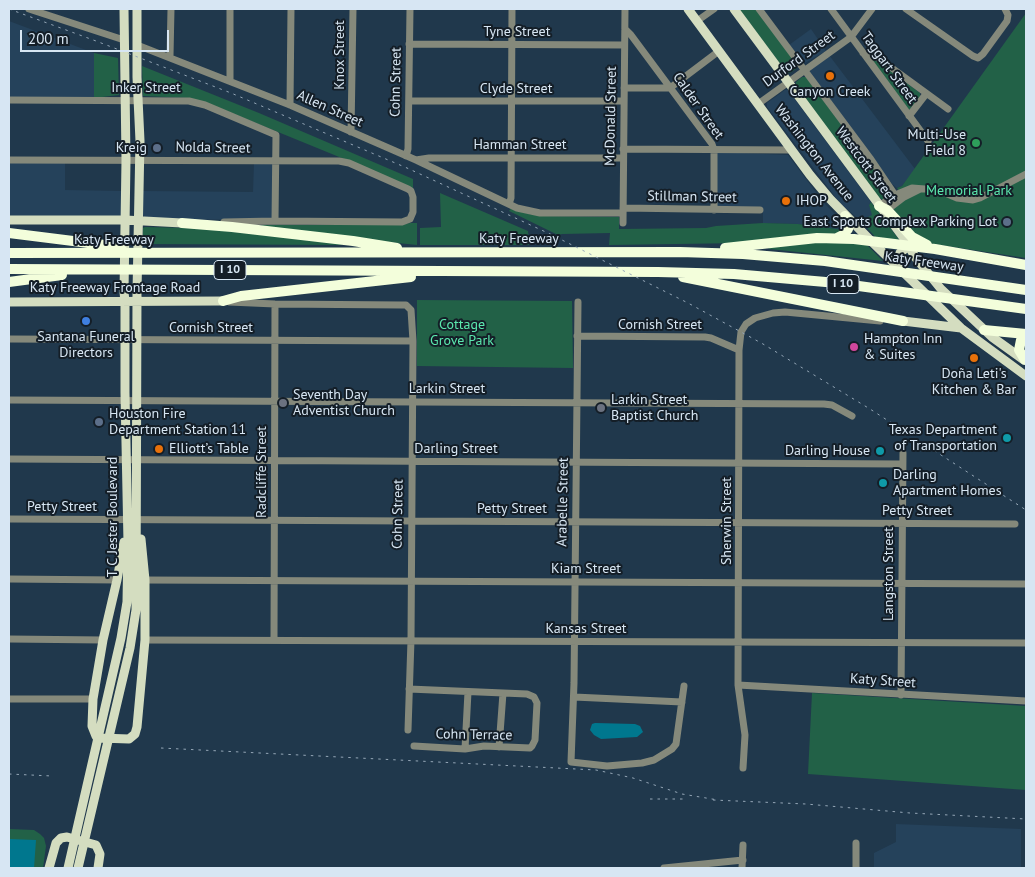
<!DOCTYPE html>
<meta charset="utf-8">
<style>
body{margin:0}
#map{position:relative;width:1035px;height:877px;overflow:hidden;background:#20384c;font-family:"PT Sans",sans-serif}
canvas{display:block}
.frame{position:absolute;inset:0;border:10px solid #d7e6f3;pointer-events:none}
.scale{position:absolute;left:20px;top:30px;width:149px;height:22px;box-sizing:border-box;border:2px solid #d7e6f3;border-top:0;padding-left:6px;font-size:15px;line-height:18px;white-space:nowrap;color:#d7e6f3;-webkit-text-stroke:4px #141e27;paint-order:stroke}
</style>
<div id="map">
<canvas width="1035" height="877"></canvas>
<div class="frame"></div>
<div class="scale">200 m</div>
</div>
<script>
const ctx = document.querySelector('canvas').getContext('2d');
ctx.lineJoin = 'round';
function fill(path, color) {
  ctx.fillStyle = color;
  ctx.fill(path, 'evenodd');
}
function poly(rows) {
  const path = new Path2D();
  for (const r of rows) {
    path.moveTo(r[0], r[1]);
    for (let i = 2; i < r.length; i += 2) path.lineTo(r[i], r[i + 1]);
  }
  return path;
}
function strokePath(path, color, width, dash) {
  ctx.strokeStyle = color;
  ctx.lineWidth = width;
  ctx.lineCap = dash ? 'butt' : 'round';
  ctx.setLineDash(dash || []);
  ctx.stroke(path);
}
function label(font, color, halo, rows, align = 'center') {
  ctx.font = font + ' "PT Sans",sans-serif';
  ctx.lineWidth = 4;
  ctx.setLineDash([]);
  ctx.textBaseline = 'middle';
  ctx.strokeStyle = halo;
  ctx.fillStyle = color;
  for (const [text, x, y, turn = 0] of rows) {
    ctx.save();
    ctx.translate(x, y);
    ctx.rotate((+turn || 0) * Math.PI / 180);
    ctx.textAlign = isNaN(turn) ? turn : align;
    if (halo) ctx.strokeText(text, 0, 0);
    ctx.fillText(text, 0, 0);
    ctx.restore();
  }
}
const built = poly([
 [9,21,94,53,94,98,9,98],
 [811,29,826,51,805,63,802,61,789,45],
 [829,55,915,169,902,186,897,188,892,184,810,72,811,69],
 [785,90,788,90,871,202,869,205,873,215,867,219,861,221,840,203,767,107,767,103],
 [717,152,788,155,824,203,842,221,845,230,798,224,763,223,763,209,717,207],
 [9,163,65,163,65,190,122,191,121,215,118,218,9,219],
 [254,163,273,164,273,217,269,220,151,219,145,218,142,214,142,191,253,192],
 [896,824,1021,829,1021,868,874,868,874,853,896,842]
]);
const green = poly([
 [739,9,756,9,797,64,796,69,790,73,787,73],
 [1026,13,1026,258,927,243,913,236,893,209,904,200,897,188,902,186],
 [94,53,118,58,119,95,94,98],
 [871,59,874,59,920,93,920,97,909,110],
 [142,66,259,113,413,179,413,191,349,161,207,103,188,98,143,96],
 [802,77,806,77,889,189,889,196,883,200,878,197,796,87,796,82],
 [440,193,528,231,529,245,420,245,420,228,441,227],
 [871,202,900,241,877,239,861,221,872,215,869,205],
 [511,208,529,214,542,216,619,217,619,229,706,228,716,226,763,223,798,224,845,230,842,233,744,243,609,245,610,233,562,234,558,235,509,211],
 [410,223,417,223,417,245,261,229,262,225,400,225],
 [145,227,192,228,342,241,342,245,143,244,143,228],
 [798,242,865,243,883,261,769,249,770,245],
 [417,300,572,301,573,368,417,366],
 [812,693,1026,706,1026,790,808,774],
 [9,829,34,830,40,834,44,838,46,846,43,868,9,868]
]);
const water = poly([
 [595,723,635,724,640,726,643,732,637,737,601,739,594,735,590,730,592,724],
 [9,839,36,840,34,868,9,868]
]);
const minor = poly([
 [29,9,124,40],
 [230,9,230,80],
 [759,9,870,158,895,195],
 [831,9,928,141],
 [906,9,973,56,978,58,983,54,1007,21,1008,15,1005,9],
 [697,21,714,9],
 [625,29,631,35,712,144,714,150,714,210],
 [409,44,624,45],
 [137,45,290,105,416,160,517,208,540,213,623,213],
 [863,53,874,55,948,109],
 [170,56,171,9],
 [624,88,670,88,719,51],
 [9,100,189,101,205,105,276,135,275,221],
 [409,101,624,101],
 [758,104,851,37,872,9],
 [290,105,291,9],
 [909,116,926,94],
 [351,132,353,9],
 [623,149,792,150],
 [406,156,408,149,410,9],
 [9,160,339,161,349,163,408,189,411,191,413,197,413,212,410,219,402,222,275,221,224,222],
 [416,160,429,158,623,158],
 [509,204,511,198,512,9],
 [879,206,895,195,912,188,938,190,957,198,973,200,980,198,1026,174],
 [623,208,760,210],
 [887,210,904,197,920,189],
 [623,223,625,9],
 [229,302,275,304,402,305,406,305,411,310,413,341,411,640,408,730],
 [578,302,574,683,571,762,607,766,642,763,654,760,672,749,676,744,684,686],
 [577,336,705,337,711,338,739,350],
 [9,339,413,341],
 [9,400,824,404,832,405,852,416],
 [9,459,902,464],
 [9,519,1015,524],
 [9,579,117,580],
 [145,580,1026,584],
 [9,639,103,640],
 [145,640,1026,643],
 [274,640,275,304],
 [738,685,1026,701],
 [409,689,527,694,534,697,537,703,535,740,532,746,530,748,484,746,465,749,414,746],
 [901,695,903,453],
 [574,697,682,702],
 [9,699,93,699],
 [499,747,503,693],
 [465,749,468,692],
 [743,768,745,735,738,685,739,350,741,332,746,324,755,318,773,313,785,312,880,321],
 [664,868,743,860],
 [742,868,743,845],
 [856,868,856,843]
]);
const major = poly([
 [688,9,810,175,830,199,870,240,961,328,1026,376],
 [734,9,906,241,915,257,941,289,992,337,1024,360],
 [9,220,125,220,182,223],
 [897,266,900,253,908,246],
 [9,302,223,301],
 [903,321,961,328],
 [124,542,117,580,103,640,93,699,92,726,96,736,100,738,129,739,135,734,137,727,145,640,145,580,141,539],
 [49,868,56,843,61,838,67,837,96,845,100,854,98,868],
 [68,868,121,638,127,602,128,543,125,393,125,302,124,292,126,160,124,9],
 [78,868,130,648,136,610,137,292,140,141,137,77,137,9]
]);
const highway = poly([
 [879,206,887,210,912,237,927,245],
 [182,223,232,227,353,241,397,248],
 [9,233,105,245,122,250],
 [837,238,843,235,848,229,849,222,845,216],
 [725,248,817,238,854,239,935,249,1026,265],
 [9,253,680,252,743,254,825,261,1026,290],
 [9,269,658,272,734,274,837,283,1026,309],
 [683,277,903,321],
 [9,282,62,275],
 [223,301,241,296,411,277],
 [984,330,1026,334],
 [1025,360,1019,350,1021,340,1026,336]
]);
const rail = poly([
 [9,9,96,41,231,93,407,168,550,234,688,303,763,344,870,409,1026,510],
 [161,748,596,770,633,778,682,794,718,800],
 [9,774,52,776],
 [650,799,685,799],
 [713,800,806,804,910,813,1026,819]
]);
const markers = [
 [830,76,5,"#e8710a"],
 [976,143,5,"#2e9e5b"],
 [157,148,5,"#5c6f8a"],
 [786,201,5,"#e8710a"],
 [1007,222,5,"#5c6f8a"],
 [86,321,5,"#3f7fe0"],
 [854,347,5,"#d1479c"],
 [974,358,5,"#e8710a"],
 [283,403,5,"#6b7280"],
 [601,408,5,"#6b7280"],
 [99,422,5,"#5c6f8a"],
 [1007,438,5,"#0f9aa8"],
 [159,449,5,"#e8710a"],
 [880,451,5,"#0f9aa8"],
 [883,483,5,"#0f9aa8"]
];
const shields = [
 [230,270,32],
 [843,284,32]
];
const shieldNames = [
 ["I 10",230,270],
 ["I 10",843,284]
];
const streetNames = [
 ["Tyne Street",517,32],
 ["Knox Street",340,55,-90],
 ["Durford Street",799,59,-36],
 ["Taggart Street",889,68,54],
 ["Cohn Street",396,82,-89],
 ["Inker Street",146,88],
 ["Clyde Street",516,89],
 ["Calder Street",698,106,55],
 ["Allen Street",330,109,24],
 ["McDonald Street",611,116,-89],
 ["Hamman Street",520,145],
 ["Nolda Street",213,148,1],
 ["Washington Avenue",814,153,52],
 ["Westcott Street",866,165,53],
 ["Stillman Street",692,197,1],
 ["Katy Freeway",519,239],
 ["Katy Freeway",114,240],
 ["Katy Freeway",924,262,8],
 ["Katy Freeway Frontage Road",115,288],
 ["Cornish Street",660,325],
 ["Cornish Street",211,328],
 ["Larkin Street",447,389],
 ["Darling Street",456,449],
 ["Radcliffe Street",262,472,-90],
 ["Arabelle Street",563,502,-89],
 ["Petty Street",62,507],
 ["Petty Street",512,509],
 ["Petty Street",917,511],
 ["Cohn Street",398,514,-89],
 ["T C Jester Boulevard",113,517,-90],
 ["Sherwin Street",727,521,-90],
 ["Kiam Street",586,569],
 ["Langston Street",889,574,-90],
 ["Kansas Street",586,629],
 ["Katy Street",883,681,4],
 ["Cohn Terrace",474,735,1]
];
const poiNames = [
 ["Canyon Creek",830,92,"center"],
 ["Multi-Use",966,135,"right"],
 ["Field 8",966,151,"right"],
 ["Kreig",147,148,"right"],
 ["IHOP",796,201],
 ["East Sports Complex Parking Lot",997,222,"right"],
 ["Santana Funeral",86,337,"center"],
 ["Directors",86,353,"center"],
 ["Hampton Inn",864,339],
 ["& Suites",864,355],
 ["Doña Leti's",974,374,"center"],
 ["Kitchen & Bar",974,390,"center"],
 ["Seventh Day",293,395],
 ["Adventist Church",293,411],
 ["Larkin Street",611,400],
 ["Baptist Church",611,416],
 ["Houston Fire",109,414],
 ["Department Station 11",109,430],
 ["Texas Department",997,430,"right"],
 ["of Transportation",997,446,"right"],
 ["Elliott’s Table",169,449],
 ["Darling House",870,451,"right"],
 ["Darling",893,475],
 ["Apartment Homes",893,491]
];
const parkNames = [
 ["Memorial Park",969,191],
 ["Cottage",462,325],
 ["Grove Park",462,341]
];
fill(built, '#25425b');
fill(green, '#226147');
fill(water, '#00778e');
strokePath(minor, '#85897b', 7);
strokePath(major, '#d4ddc0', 9);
strokePath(highway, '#f3fedb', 10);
strokePath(rail, '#95a7b7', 1, [2.5, 5]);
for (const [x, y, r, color] of markers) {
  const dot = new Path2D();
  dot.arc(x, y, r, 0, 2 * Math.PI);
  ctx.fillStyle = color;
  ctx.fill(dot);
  strokePath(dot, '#141e27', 2);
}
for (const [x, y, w] of shields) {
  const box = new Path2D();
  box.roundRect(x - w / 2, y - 9.5, w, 19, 4);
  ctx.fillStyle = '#141e27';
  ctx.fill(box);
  strokePath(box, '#d7e6f3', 1);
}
label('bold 12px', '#d7e6f3', null, shieldNames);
label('14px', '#d7e6f3', '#141e27', streetNames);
label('14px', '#d7e6f3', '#141e27', poiNames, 'left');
label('14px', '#5be8ae', '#141e27', parkNames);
</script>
